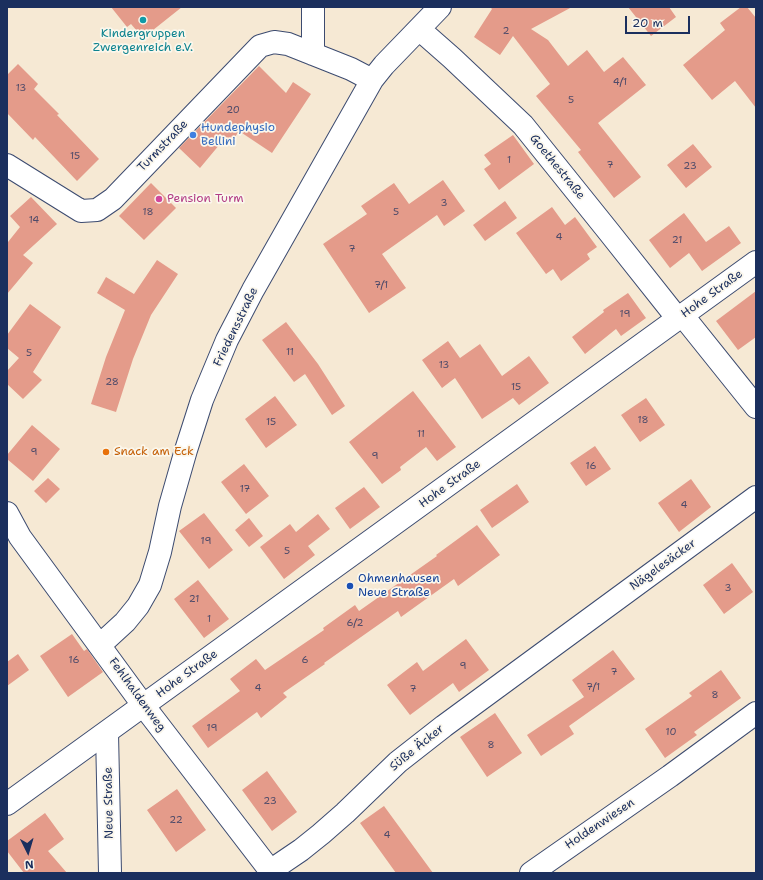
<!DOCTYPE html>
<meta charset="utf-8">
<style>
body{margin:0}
#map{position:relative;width:763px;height:880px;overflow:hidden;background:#f6e9d4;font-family:"Shantell Sans",sans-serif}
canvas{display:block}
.frame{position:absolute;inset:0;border:8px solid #1b2f5e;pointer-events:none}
.north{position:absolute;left:8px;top:832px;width:40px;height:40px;-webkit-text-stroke:3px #fbf7ec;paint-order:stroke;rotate:175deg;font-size:11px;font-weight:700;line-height:16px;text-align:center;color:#1b2f5e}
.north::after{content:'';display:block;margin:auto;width:14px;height:18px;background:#1b2f5e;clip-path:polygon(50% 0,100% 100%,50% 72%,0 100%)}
.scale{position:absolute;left:625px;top:16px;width:65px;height:18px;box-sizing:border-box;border:2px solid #1b2f5e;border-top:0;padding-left:5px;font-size:12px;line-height:14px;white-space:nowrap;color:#1b2f5e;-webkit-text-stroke:3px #fbf7ec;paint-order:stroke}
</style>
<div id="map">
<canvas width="763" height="880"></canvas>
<div class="frame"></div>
<div class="north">N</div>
<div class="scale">20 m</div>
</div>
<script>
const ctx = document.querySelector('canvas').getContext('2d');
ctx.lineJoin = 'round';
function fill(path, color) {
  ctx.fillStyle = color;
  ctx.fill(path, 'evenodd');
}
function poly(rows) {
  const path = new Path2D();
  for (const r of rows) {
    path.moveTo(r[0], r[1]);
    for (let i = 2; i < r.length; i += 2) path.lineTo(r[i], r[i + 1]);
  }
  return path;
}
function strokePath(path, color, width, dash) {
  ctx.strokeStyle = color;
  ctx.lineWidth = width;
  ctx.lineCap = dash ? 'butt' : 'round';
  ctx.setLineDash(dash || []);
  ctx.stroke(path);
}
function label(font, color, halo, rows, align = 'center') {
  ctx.font = font + ' "Shantell Sans",sans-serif';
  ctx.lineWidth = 3.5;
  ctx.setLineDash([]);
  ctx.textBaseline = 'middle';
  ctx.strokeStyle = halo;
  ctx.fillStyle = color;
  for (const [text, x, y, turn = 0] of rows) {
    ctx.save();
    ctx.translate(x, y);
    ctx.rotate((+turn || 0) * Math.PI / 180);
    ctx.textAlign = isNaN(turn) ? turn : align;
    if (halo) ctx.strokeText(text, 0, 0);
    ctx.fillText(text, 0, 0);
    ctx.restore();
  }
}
const building = poly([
 [111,7,182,7,143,38,131,24,127,27],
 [490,7,572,7,531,29,548,40,568,66,587,50,604,72,623,57,646,85,598,123,641,177,614,198,578,152,581,150,536,96,550,84,513,36,500,55,474,37,492,9],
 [628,7,669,7,676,17,651,36],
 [741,7,747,7,756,18,756,108,735,81,712,100,683,65,725,30,720,23],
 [18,64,38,84,34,89,59,114,57,115,99,159,77,181,35,137,33,140,7,113,7,75],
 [259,66,286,93,293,82,311,94,272,153,239,131,231,143,225,138,200,168,179,148],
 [513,135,534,164,499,190,484,169,491,164,484,155],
 [693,144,712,167,686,188,667,165],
 [443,180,465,211,444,226,437,215,382,254,406,288,369,313,323,244,367,214,361,206,394,183,409,204],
 [151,183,176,208,144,240,119,216],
 [31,197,57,224,23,255,33,263,7,294,7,242,8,242,20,227,10,216],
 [505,201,517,218,485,241,473,225],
 [552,207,565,225,575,217,597,247,587,254,590,259,561,281,553,269,546,274,516,233],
 [684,213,706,242,729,226,741,243,702,271,689,253,670,268,649,240],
 [157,260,178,274,151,315,133,359,116,412,91,404,106,357,125,310,97,293,106,277,134,294],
 [756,291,756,337,738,350,716,321],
 [628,293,646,318,621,336,616,329,585,354,572,337,604,312,603,310],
 [30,304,61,327,33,372,42,380,23,399,7,384,7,371,19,358,7,348,7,335],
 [286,322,318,364,345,406,332,415,305,374,294,382,262,340],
 [448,341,460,358,480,344,502,376,529,356,549,383,519,405,513,398,482,419,455,378,442,388,422,360],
 [413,391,456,447,437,461,426,447,400,467,401,470,382,484,349,442],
 [275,396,297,425,266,448,245,419],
 [646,398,665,425,640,442,621,415],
 [32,425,60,449,33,481,7,459,7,455],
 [595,446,611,469,586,486,570,463],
 [244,464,269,496,246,514,221,482],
 [48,478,60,489,46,503,34,491],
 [691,479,711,507,679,532,658,503],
 [517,484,529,502,492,528,480,510],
 [364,487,380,507,350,529,335,508],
 [204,513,233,550,209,569,179,531],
 [318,514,330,529,308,546,315,555,284,579,260,547,290,524,296,532],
 [249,518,263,536,249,547,235,530],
 [477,525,500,555,458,586,454,579,401,617,398,611,324,663,325,664,283,693,287,697,261,718,257,712,208,748,192,726,240,691,230,679,256,659,265,670,324,630,323,628,355,605,359,611,437,556,436,555],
 [732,563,753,592,724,614,703,585],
 [198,580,229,619,204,638,174,599],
 [72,634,84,651,87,649,103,672,68,697,40,656],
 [466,639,489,670,459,692,453,683,410,715,387,685,417,662,423,671],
 [613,650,635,679,569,726,574,734,541,756,527,735,584,697,572,680],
 [18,654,29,670,7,686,7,662],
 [721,670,741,698,694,732,697,735,665,758,645,729,692,696,689,693],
 [495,713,522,753,487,777,460,737],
 [267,771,297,812,272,831,242,790],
 [177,789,206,830,176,852,147,810],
 [384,806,433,873,396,873,360,823],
 [45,813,64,839,48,851,67,873,24,873,7,851,7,841]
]);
const street = poly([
 [313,7,313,54],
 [419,29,452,58,523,125,609,232,678,319],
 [7,165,81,211,97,210,113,199,260,46,274,42,288,44,351,69,372,80],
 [683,316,756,407],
 [100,645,125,622,138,606,150,585,160,552,170,506,186,450,202,400,227,340,253,290,372,80,384,65,440,7],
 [143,705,272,873],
 [107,733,110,873],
 [270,871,301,850,321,834,345,813,398,762,444,726,756,497],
 [531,873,670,776,756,713]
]);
const secondary = poly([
 [7,513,20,537,143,705],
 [7,804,756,262]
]);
const markers = [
 [143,20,4,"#0f9aa8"],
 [193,135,4,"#3f7fe0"],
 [159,199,4,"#d1479c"],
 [106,452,4,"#e8710a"],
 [350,586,4,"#1a4fb4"]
];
const numberNames = [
 ["2",506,31],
 ["4/1",620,82],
 ["13",21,88],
 ["5",571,100],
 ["20",233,110],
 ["15",75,156],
 ["1",509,160],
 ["7",610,165],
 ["23",690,166],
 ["3",444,203],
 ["18",148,212],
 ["5",396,212],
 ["14",34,220],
 ["4",559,237],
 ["21",677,240],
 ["7",352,249],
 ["7/1",381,285],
 ["19",625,314],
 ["11",290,352],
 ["5",29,353],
 ["13",444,365],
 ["28",112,382],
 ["15",516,387],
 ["18",643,420],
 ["15",271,422],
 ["11",421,434],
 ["9",34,452],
 ["9",375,456],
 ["16",591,466],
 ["17",245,489],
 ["4",684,505],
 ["19",206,541],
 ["5",287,551],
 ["3",728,588],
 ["21",194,599],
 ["1",209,619],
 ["6/2",355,623],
 ["16",74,660],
 ["6",305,660],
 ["9",463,666],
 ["7",614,672],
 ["7/1",593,687],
 ["4",258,688],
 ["7",413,689],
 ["8",715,695],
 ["19",212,728],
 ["10",671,732],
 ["8",491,745],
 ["23",270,801],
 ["22",176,820],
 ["4",387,835]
];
const cultureNames = [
 ["Kindergruppen",143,34],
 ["Zwergenreich e.V.",143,48]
];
const shopNames = [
 ["Hundephysio",201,128],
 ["Bellini",201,142]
];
const streetNames = [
 ["Turmstraße",163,146,-46],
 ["Goethestraße",557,167,51],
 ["Hohe Straße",712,294,-36],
 ["Friedensstraße",236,327,-64],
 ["Hohe Straße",450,484,-36],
 ["Nägelesäcker",663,565,-36],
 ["Hohe Straße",187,674,-36],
 ["Fehlhaldenweg",137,695,54],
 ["Süße Äcker",417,748,-39],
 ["Neue Straße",109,803,-91],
 ["Holdenwiesen",600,824,-34]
];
const hotelNames = [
 ["Pension Turm",167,199]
];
const foodNames = [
 ["Snack am Eck",114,452]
];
const transitNames = [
 ["Ohmenhausen",358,579],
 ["Neue Straße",358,593]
];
fill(building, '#e49b8a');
strokePath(street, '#3c4b70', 24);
strokePath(secondary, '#3c4b70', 24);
strokePath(street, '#fff', 22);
strokePath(secondary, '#fff', 22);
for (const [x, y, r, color] of markers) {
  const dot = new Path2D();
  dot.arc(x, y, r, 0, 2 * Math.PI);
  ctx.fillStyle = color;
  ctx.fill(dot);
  strokePath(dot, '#fbf7ec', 1.5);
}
label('10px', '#4d4a69', null, numberNames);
label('12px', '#0d838f', '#fbf7ec', cultureNames);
label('12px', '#366cbe', '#fbf7ec', shopNames, 'left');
label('12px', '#1b2f5e', '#fbf7ec', streetNames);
label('12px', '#b23c85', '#fbf7ec', hotelNames, 'left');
label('12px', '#c56008', '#fbf7ec', foodNames, 'left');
label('12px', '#164399', '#fbf7ec', transitNames, 'left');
</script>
